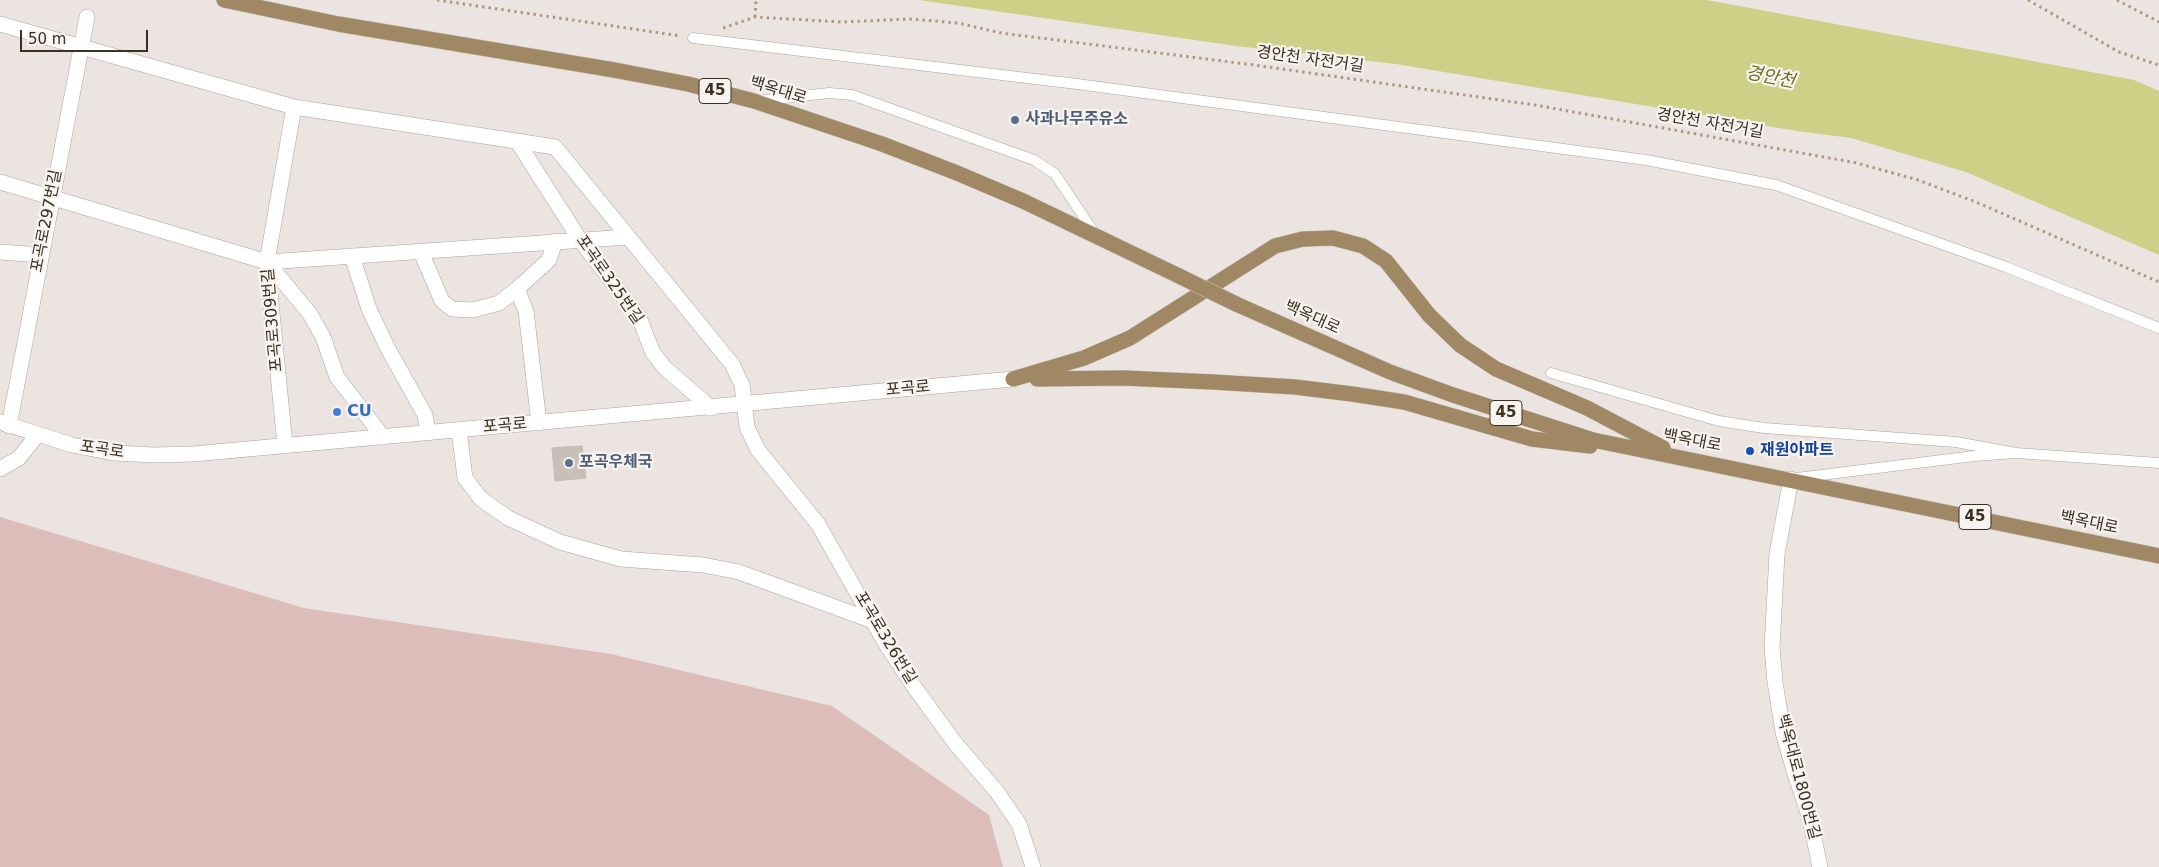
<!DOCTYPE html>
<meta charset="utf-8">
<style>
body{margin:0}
#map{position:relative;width:2159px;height:867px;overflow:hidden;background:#ebe4e0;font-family:"DejaVu Sans",sans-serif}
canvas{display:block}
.scale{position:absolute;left:20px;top:30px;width:128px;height:22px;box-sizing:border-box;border:2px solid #3b3021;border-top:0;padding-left:6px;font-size:15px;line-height:18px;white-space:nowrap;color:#3b3021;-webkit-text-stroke:4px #f7f3f0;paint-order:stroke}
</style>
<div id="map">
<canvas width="2159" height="867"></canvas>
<div class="scale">50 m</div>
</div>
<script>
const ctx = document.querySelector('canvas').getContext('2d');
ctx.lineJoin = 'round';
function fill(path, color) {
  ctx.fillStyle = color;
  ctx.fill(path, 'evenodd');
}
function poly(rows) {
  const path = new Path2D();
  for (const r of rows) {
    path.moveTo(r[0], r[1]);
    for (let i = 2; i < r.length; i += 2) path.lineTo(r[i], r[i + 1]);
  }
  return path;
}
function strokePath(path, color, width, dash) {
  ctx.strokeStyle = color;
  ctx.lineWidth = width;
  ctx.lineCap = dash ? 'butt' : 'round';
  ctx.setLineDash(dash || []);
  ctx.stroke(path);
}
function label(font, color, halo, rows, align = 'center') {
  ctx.font = font + ' "DejaVu Sans","Noto Sans KR",sans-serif';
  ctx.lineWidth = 4.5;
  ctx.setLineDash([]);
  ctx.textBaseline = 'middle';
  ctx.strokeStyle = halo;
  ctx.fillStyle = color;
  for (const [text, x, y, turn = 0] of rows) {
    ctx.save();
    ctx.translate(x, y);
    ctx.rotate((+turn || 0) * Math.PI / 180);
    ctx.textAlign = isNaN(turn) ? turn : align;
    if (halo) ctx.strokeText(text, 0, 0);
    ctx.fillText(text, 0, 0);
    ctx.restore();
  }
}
const green = poly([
 [0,517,304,608,611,654,832,706,989,815,1003,867,0,867]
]);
const water = poly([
 [919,0,1707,0,2134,80,2159,91,2159,255,1966,172,1851,138,1797,131,1396,64,1236,46]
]);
const building = poly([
 [582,446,586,478,555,481,552,448,582,446]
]);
const path = poly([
 [437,0,681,36],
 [2028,0,2119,52,2159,65],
 [2117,0,2159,22],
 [755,17,756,0],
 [723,28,755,17,842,22,910,19,958,23,1001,33,1254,65,1535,105,1857,163,1918,180,1976,202,2159,282]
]);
const lane = poly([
 [693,38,1077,84,1646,160,1776,185,2006,267,2159,328],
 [758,101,829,93,852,95,1034,160,1055,174,1095,234],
 [1551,373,1719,421,1764,428,1956,442,2016,453],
 [1797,478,1974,456,2016,453,2159,463]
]);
const street = poly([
 [0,24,294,107,555,147,732,364,742,385,747,427,758,450,818,524,886,644,915,688,955,743,997,792,1019,824,1033,867],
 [517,141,580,240,639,317,653,353,665,368,711,408],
 [0,182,267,262,628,237],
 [0,252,41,255],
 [421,252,442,301,452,309,473,310,499,303,517,289,549,260,555,241],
 [352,256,369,309,387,347,425,415,428,433],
 [267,262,310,314,323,337,337,377,383,437],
 [517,289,526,311,539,423],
 [9,426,87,17],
 [459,430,465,478,481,499,508,518,560,542,621,559,703,565,739,572,873,621],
 [285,445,267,262,294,107],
 [0,469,19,458,37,435],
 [1791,479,1777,554,1772,647,1775,682,1783,732,1794,771,1810,819,1820,867]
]);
const secondary = poly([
 [0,422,72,445,114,453,154,455,193,454,1013,379]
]);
const primary = poly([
 [224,0,338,24,614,70,688,84,754,101,882,144,957,173,1023,201,1179,276],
 [1236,304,1390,372,1453,395,1593,440,2159,556],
 [1013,379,1084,358,1130,338,1275,246,1303,239,1333,238,1363,246,1386,261,1429,315,1460,345,1496,369,1587,408,1663,448],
 [1037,379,1124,378,1213,382,1295,387,1352,394,1404,402,1532,439,1590,446]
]);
const primaryBridge = poly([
 [1179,276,1236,304]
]);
const markers = [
 [1015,120,5,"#5c6f8a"],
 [337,412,5,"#3f7fe0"],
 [1750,451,5,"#1a4fb4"],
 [569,463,5,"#5c6f8a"]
];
const shields = [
 [715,91,32],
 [1506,413,32],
 [1975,517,32]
];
const shieldNames = [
 ["45",715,91],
 ["45",1506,413],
 ["45",1975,517]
];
const streetNames = [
 ["경안천 자전거길",1310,60,8],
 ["백옥대로",778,91,17],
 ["경안천 자전거길",1710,124,10],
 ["포곡로297번길",47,221,-79],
 ["포곡로325번길",609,280,55],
 ["백옥대로",1312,318,24],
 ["포곡로309번길",273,320,-95],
 ["포곡로",908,389,-5],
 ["포곡로",505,426,-5],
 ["백옥대로",1692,441,11],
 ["포곡로",102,450,8],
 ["백옥대로",2089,523,12],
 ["포곡로326번길",885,638,59],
 ["백옥대로1800번길",1798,777,75]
];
const serviceNames = [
 ["사과나무주유소",1025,120],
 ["포곡우체국",579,463]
];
const shopNames = [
 ["CU",347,412]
];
const transitNames = [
 ["재원아파트",1760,451]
];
const waterNames = [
 ["경안천",1770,78,11]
];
fill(green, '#dcbdb9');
fill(water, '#cfd088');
fill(building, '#c8c0b8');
strokePath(building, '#c4bab2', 1);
strokePath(lane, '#aca39b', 11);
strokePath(street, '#aca39b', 16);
strokePath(secondary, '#ada296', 16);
strokePath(primary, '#c4c1bc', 16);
strokePath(path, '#ae9980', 3, [2.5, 4]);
strokePath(lane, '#fff', 10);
strokePath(street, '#fff', 15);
strokePath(secondary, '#fff', 15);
strokePath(primary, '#a08865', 15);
strokePath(primaryBridge, '#c4c1bc', 16, []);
strokePath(primaryBridge, '#a08865', 15);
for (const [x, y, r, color] of markers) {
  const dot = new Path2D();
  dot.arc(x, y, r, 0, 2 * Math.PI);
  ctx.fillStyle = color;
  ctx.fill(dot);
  strokePath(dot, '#f7f3f0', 2);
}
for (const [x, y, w] of shields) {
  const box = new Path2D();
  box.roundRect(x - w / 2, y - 12.5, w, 25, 4);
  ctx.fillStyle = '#f7f3f0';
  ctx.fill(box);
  strokePath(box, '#3b3021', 1);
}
label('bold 15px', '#3b3021', null, shieldNames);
label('16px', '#3b3021', '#f7f3f0', streetNames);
label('bold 16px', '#4e5e75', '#f7f3f0', serviceNames, 'left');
label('bold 16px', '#366cbe', '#f7f3f0', shopNames, 'left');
label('bold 16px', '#164399', '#f7f3f0', transitNames, 'left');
label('italic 18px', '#6e711b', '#f7f3f0', waterNames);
</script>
